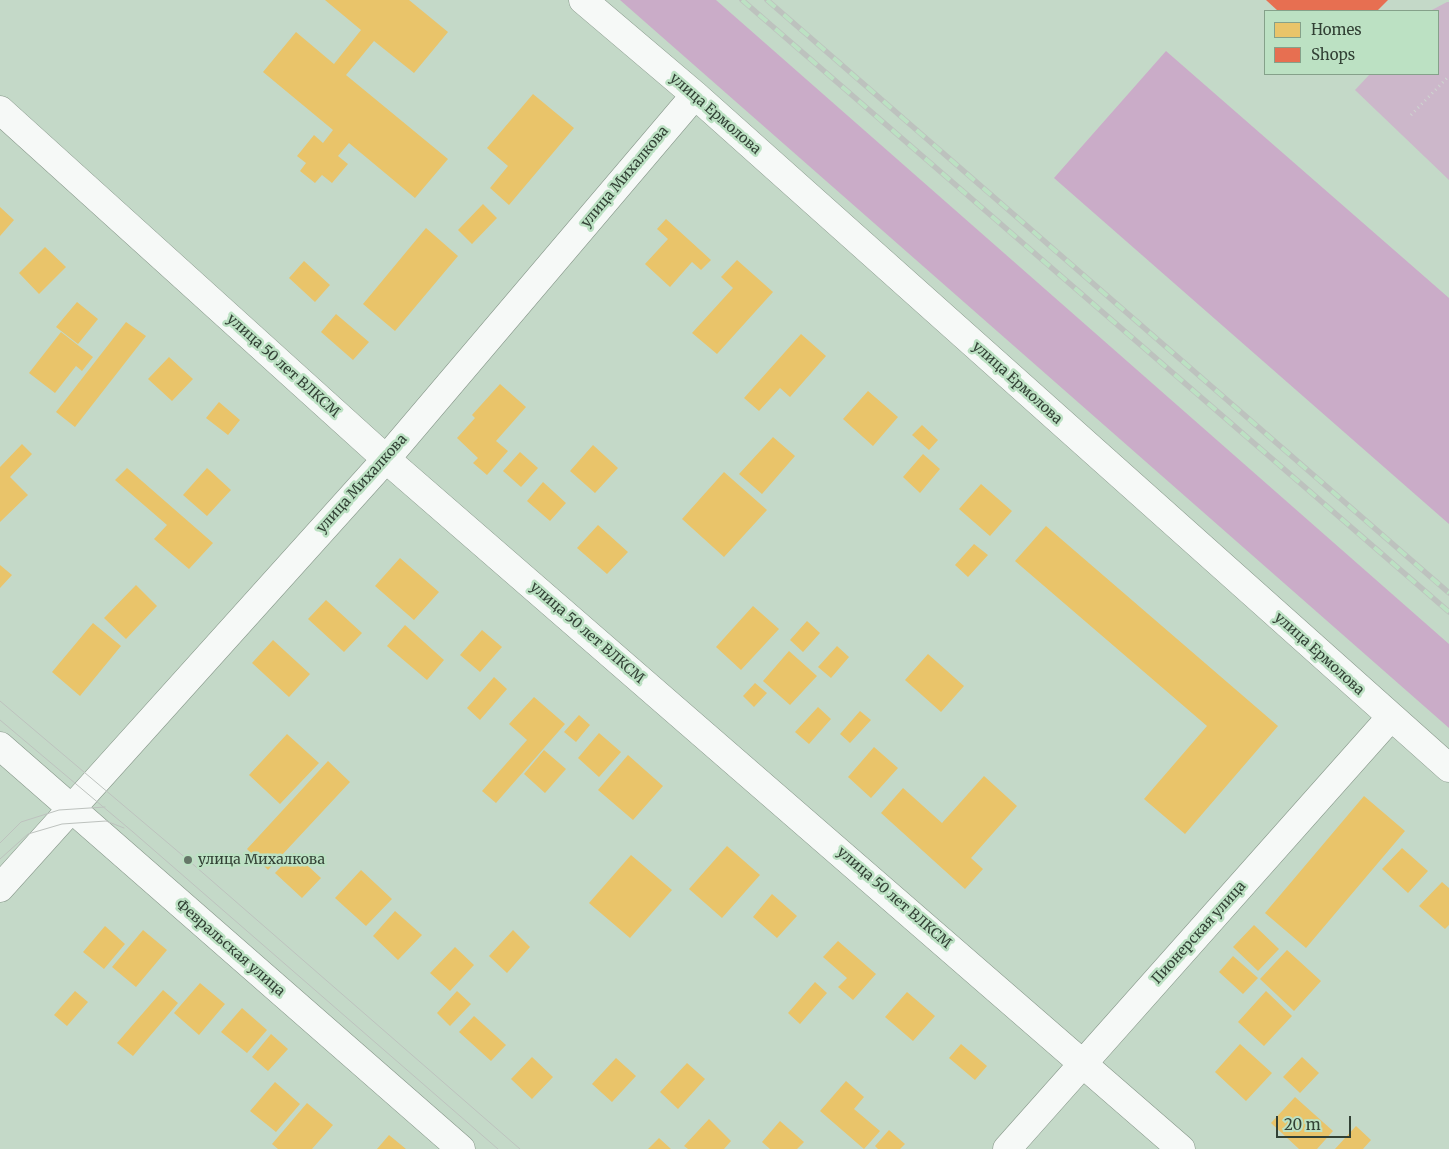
<!DOCTYPE html>
<meta charset="utf-8">
<style>
body{margin:0}
#map{position:relative;width:1449px;height:1149px;overflow:hidden;background:#c4d9c8;font-family:Merriweather,serif}
canvas{display:block}
.legend{position:absolute;left:1264px;top:10px;width:175px;height:65px;box-sizing:border-box;background:#bce1c3;border:1px solid #85a18a;margin:0;padding:6px 9px;list-style:none;font-size:15px;color:#324135}
.legend li{display:flex;align-items:center;gap:10px;height:25px}
.legend b{width:25px;border:1px solid #85a18a}
.scale{position:absolute;left:1276px;top:1116px;width:75px;height:22px;box-sizing:border-box;border:2px solid #324135;border-top:0;padding-left:6px;font-size:15px;line-height:18px;white-space:nowrap;color:#324135;-webkit-text-stroke:4px #bce1c3;paint-order:stroke}
</style>
<div id="map">
<canvas width="1449" height="1149"></canvas>
<ul class="legend">
<li><b style="height:14px;background:#e9c46a"></b>Homes</li>
<li><b style="height:14px;background:#e76f51"></b>Shops</li>
</ul>
<div class="scale">20 m</div>
</div>
<script>
const ctx = document.querySelector('canvas').getContext('2d');
ctx.lineJoin = 'round';
function fill(path, color) {
  ctx.fillStyle = color;
  ctx.fill(path, 'evenodd');
}
function poly(rows) {
  const path = new Path2D();
  for (const r of rows) {
    path.moveTo(r[0], r[1]);
    for (let i = 2; i < r.length; i += 2) path.lineTo(r[i], r[i + 1]);
  }
  return path;
}
function strokePath(path, color, width, dash) {
  ctx.strokeStyle = color;
  ctx.lineWidth = width;
  ctx.lineCap = dash ? 'butt' : 'round';
  ctx.setLineDash(dash || []);
  ctx.stroke(path);
}
function label(font, color, halo, rows, align = 'center') {
  ctx.font = font + ' Merriweather,serif';
  ctx.lineWidth = 5;
  ctx.setLineDash([]);
  ctx.textBaseline = 'middle';
  ctx.strokeStyle = halo;
  ctx.fillStyle = color;
  for (const [text, x, y, turn = 0] of rows) {
    ctx.save();
    ctx.translate(x, y);
    ctx.rotate((+turn || 0) * Math.PI / 180);
    ctx.textAlign = isNaN(turn) ? turn : align;
    if (halo) ctx.strokeText(text, 0, 0);
    ctx.fillText(text, 0, 0);
    ctx.restore();
  }
}
const green = poly([
 [1447,2,1449,2,1449,180,1355,90,1370,74,1438,74,1438,11,1430,11]
]);
const forest = poly([
 [620,0,716,0,1449,644,1449,728],
 [1166,51,1449,298,1449,524,1054,178]
]);
const homes = poly([
 [325,0,409,0,448,32,414,73,374,41,346,75,448,159,415,198,349,143,338,156,348,164,332,183,322,175,315,183,300,171,306,163,297,156,314,135,323,143,333,130,263,72,296,32,334,64,361,30],
 [533,94,574,128,509,205,490,188,508,166,487,148],
 [483,204,497,218,472,244,458,230],
 [0,207,14,220,0,236],
 [666,219,711,260,701,270,692,262,670,287,645,264,668,239,657,229],
 [426,228,458,256,395,331,363,304],
 [45,247,66,267,39,294,19,273],
 [737,260,773,292,717,354,692,333,733,288,721,277],
 [304,261,330,285,315,302,289,278],
 [77,302,98,319,78,344,56,327],
 [336,314,369,342,353,360,321,332],
 [126,322,146,336,75,427,56,412],
 [61,332,93,357,82,371,76,366,55,393,29,373],
 [801,334,826,356,790,397,780,388,759,411,744,398],
 [169,357,193,379,172,401,148,379],
 [500,384,526,407,496,441,508,451,487,475,473,463,478,458,457,438,475,418,472,415],
 [868,391,898,417,873,446,843,419],
 [219,402,240,420,228,435,206,418],
 [922,425,938,440,929,450,912,435],
 [773,437,795,456,762,494,739,474],
 [22,444,32,454,10,477,28,495,0,522,0,467],
 [593,445,618,468,595,493,570,471],
 [520,452,538,468,521,487,503,471],
 [923,454,940,469,920,493,903,477],
 [127,468,213,543,189,569,154,539,167,525,115,480],
 [207,468,231,490,207,516,183,495],
 [724,472,767,510,724,557,682,519],
 [543,482,566,503,550,521,527,501],
 [981,484,1012,511,990,536,959,509],
 [598,525,628,552,607,574,577,548],
 [1046,526,1278,726,1185,834,1144,799,1207,726,1015,561],
 [974,544,988,555,968,577,955,565],
 [400,558,439,592,414,620,375,586],
 [0,565,12,575,0,588],
 [136,585,157,606,126,639,104,618],
 [326,600,362,633,344,652,308,619],
 [753,606,779,629,741,670,716,647],
 [807,621,820,633,803,652,790,640],
 [93,623,121,646,80,696,52,672],
 [405,625,444,660,427,680,387,646],
 [482,630,502,647,480,672,460,655],
 [273,640,310,674,289,697,252,663],
 [837,646,849,657,831,678,818,667],
 [789,651,817,676,790,705,763,681],
 [928,654,964,686,941,712,905,680],
 [494,677,507,689,480,720,467,708],
 [755,683,767,693,754,707,743,696],
 [534,697,565,724,496,803,482,791,527,740,509,724],
 [818,707,831,719,809,744,795,732],
 [860,711,871,720,850,743,840,734],
 [579,715,590,725,576,742,564,732],
 [599,733,621,752,599,777,578,758],
 [287,734,319,763,280,804,249,775],
 [874,747,898,768,871,798,848,777],
 [544,750,566,769,545,793,524,774],
 [628,755,663,786,633,820,598,790],
 [328,761,350,782,268,870,247,849],
 [984,776,1017,806,971,858,983,869,965,889,881,813,903,788,942,823],
 [1364,796,1405,831,1306,948,1265,913],
 [727,846,760,875,722,918,689,889],
 [1402,848,1428,871,1408,893,1382,869],
 [294,853,321,878,302,898,275,873],
 [631,855,672,890,630,938,589,903],
 [361,870,392,899,366,926,335,898],
 [1442,882,1449,888,1449,925,1445,929,1419,906],
 [772,894,797,916,777,938,753,917],
 [395,911,422,935,398,960,373,936],
 [1254,925,1279,949,1258,971,1233,947],
 [105,926,125,944,104,969,83,952],
 [143,930,167,950,136,987,112,967],
 [513,930,530,947,507,973,489,956],
 [838,941,876,974,853,1000,838,987,847,978,823,957],
 [455,947,474,965,450,991,430,973],
 [1287,950,1321,981,1294,1011,1260,979],
 [1233,956,1258,978,1243,994,1219,972],
 [815,982,827,993,800,1024,788,1013],
 [200,983,225,1004,199,1035,174,1013],
 [163,990,178,1003,133,1056,117,1043],
 [75,991,88,1002,67,1026,54,1015],
 [457,991,471,1004,450,1026,437,1013],
 [1266,991,1292,1016,1264,1046,1238,1022],
 [907,992,935,1016,913,1041,885,1017],
 [242,1008,267,1030,247,1053,221,1032],
 [474,1016,506,1045,491,1061,459,1032],
 [271,1034,288,1049,268,1071,252,1057],
 [961,1044,987,1066,975,1080,949,1058],
 [1240,1044,1272,1073,1246,1101,1215,1072],
 [532,1057,553,1077,532,1099,511,1079],
 [1302,1057,1319,1073,1300,1093,1283,1077],
 [616,1058,636,1076,612,1102,592,1084],
 [687,1063,705,1079,678,1109,660,1092],
 [846,1081,864,1097,854,1109,880,1131,864,1149,820,1111],
 [275,1082,300,1104,276,1132,250,1111],
 [1295,1097,1333,1131,1317,1149,1299,1149,1271,1123],
 [307,1103,333,1125,312,1149,278,1149,272,1144],
 [709,1119,731,1141,724,1149,688,1149,684,1146],
 [780,1121,804,1142,797,1149,770,1149,762,1142],
 [1356,1126,1371,1140,1363,1149,1335,1149],
 [889,1130,905,1144,900,1149,878,1149,875,1146],
 [389,1135,406,1149,377,1149],
 [659,1138,671,1149,648,1149]
]);
const shops = poly([
 [1266,0,1388,0,1377,11,1278,11]
]);
const path = poly([
 [1411,115,1449,76]
]);
const minor = poly([
 [583,0,695,95,1449,768],
 [0,110,386,459,1181,1149],
 [0,746,461,1149],
 [0,888,386,459,695,95],
 [1007,1149,1390,718]
]);
const tram = poly([
 [0,701,188,860,520,1149],
 [0,720,133,832,498,1149],
 [0,843,21,822,59,810,105,807],
 [0,859,28,834,62,824,106,821,124,828]
]);
const rail = poly([
 [742,0,1449,612],
 [767,0,1449,593]
]);
const markers = [
 [188,860,5,"#657668"]
];
const streetNames = [
 ["улица Ермолова",715,114,41],
 ["улица Михалкова",625,177,-50],
 ["улица 50 лет ВЛКСМ",283,366,42],
 ["улица Ермолова",1017,383,42],
 ["улица Михалкова",362,484,-48],
 ["улица 50 лет ВЛКСМ",587,633,41],
 ["улица Ермолова",1319,654,42],
 ["улица 50 лет ВЛКСМ",894,898,41],
 ["Пионерская улица",1199,933,-48],
 ["Февральская улица",230,948,41]
];
const poiNames = [
 ["улица Михалкова",198,860]
];
fill(green, '#ccb7ca');
fill(forest, '#caacc8');
fill(homes, '#e9c46a');
fill(shops, '#e76f51');
strokePath(minor, '#869689', 29);
strokePath(path, '#ced5d0', 3, [1, 4]);
strokePath(minor, '#f6f9f7', 28);
strokePath(tram, '#bdc2be', 1);
strokePath(rail, '#bdc2be', 5.5);
strokePath(rail, '#bce1c3', 4, [11]);
for (const [x, y, r, color] of markers) {
  const dot = new Path2D();
  dot.arc(x, y, r, 0, 2 * Math.PI);
  ctx.fillStyle = color;
  ctx.fill(dot);
  strokePath(dot, '#bce1c3', 2);
}
label('14px', '#324135', '#bce1c3', streetNames);
label('14px', '#324135', '#bce1c3', poiNames, 'left');
</script>
